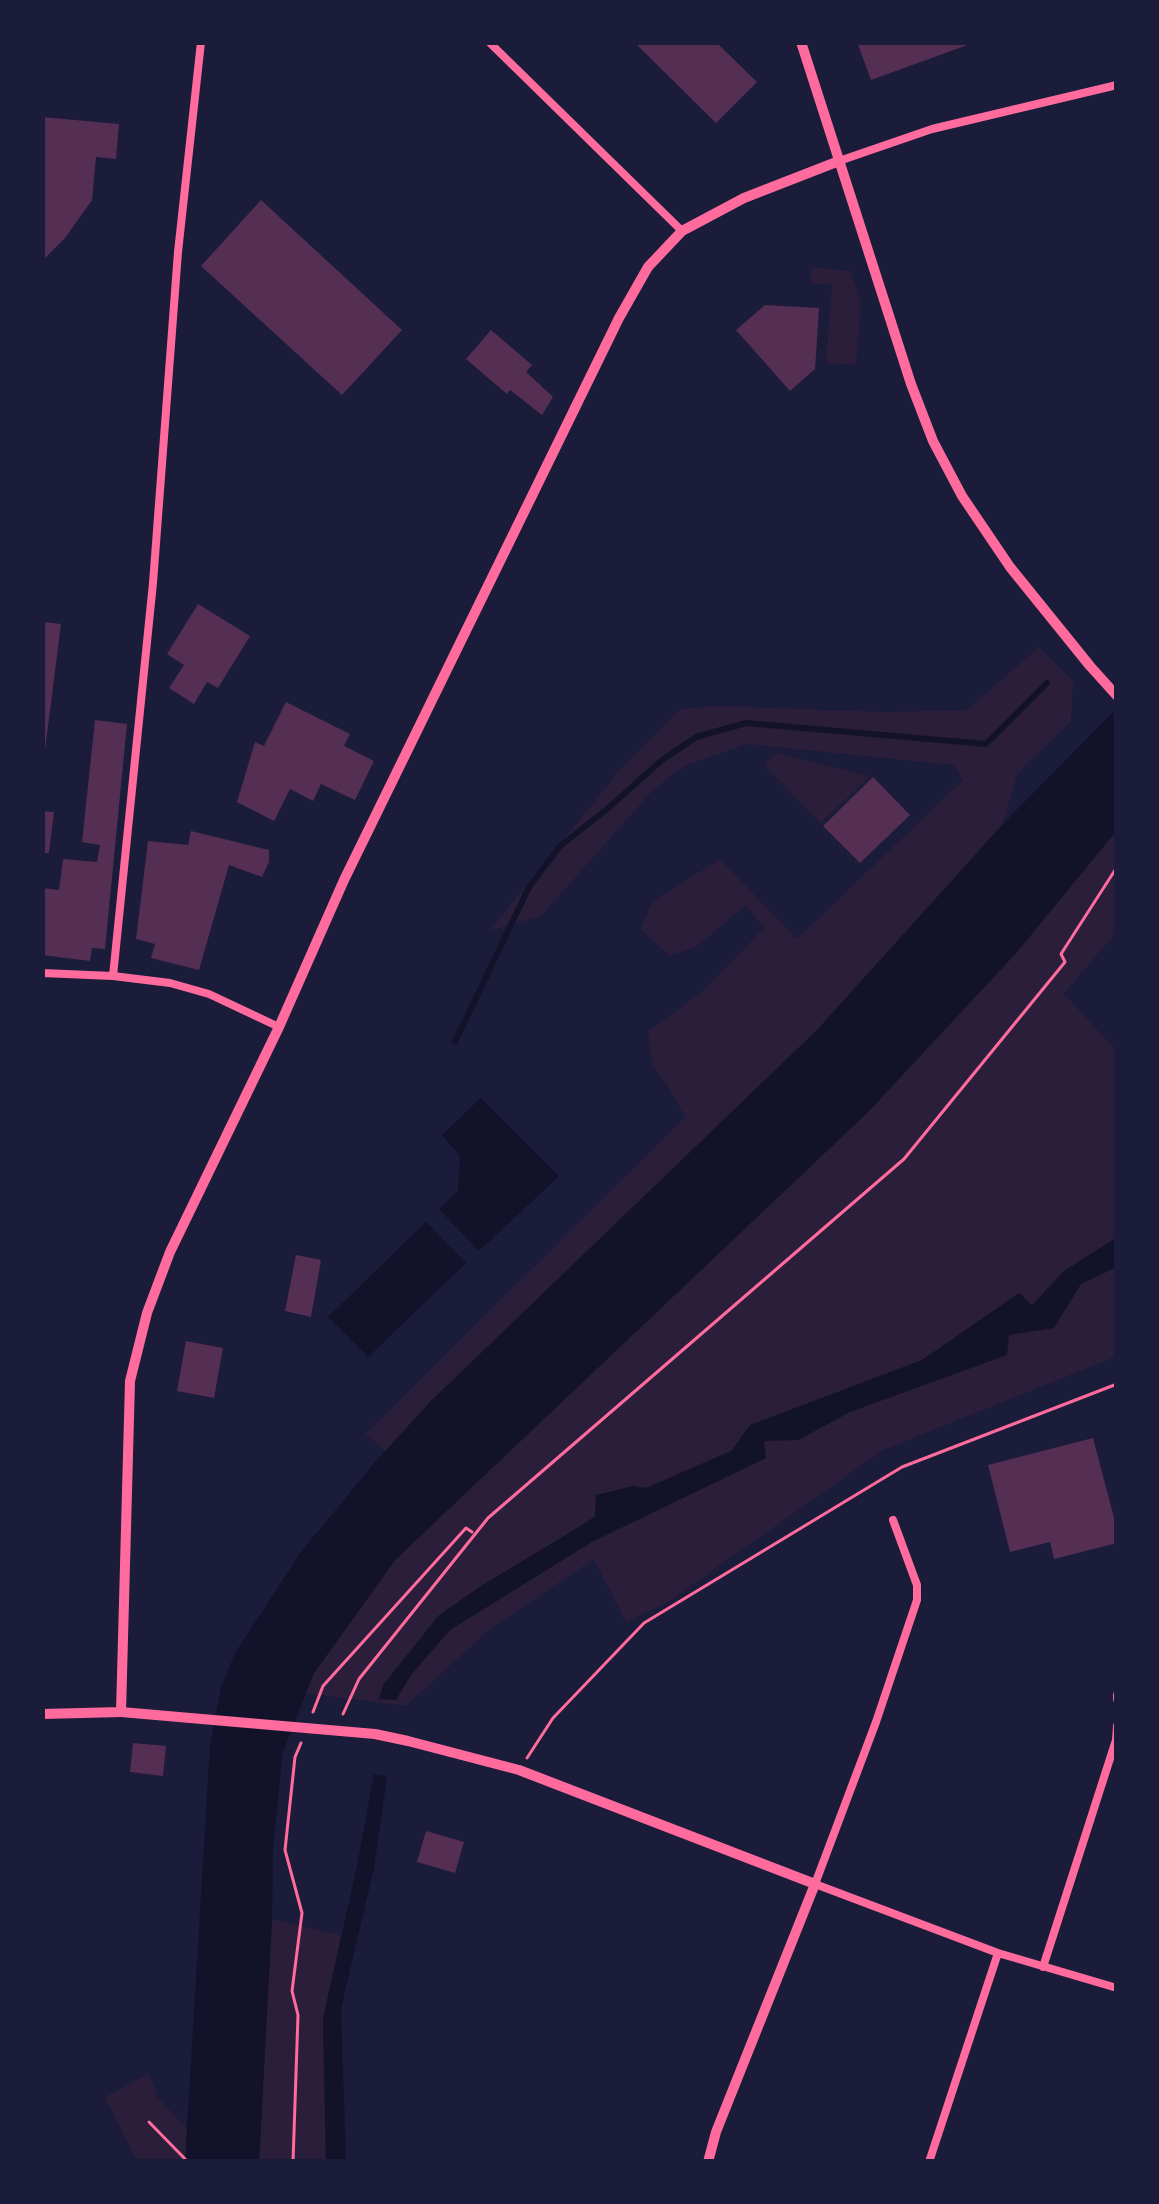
<!DOCTYPE html>
<style>
body{margin:0}
#map{position:relative;width:1159px;height:2204px;overflow:hidden;background:#1b1b3a;font-family:"Public Sans",sans-serif}
canvas{display:block}
.frame{position:absolute;inset:0;border:45px solid #1b1b3a;pointer-events:none}
</style>
<div id="map">
<canvas width="1159" height="2204"></canvas>
<div class="frame"></div>
</div>
<script>
const ctx = document.querySelector('canvas').getContext('2d');
ctx.lineJoin = 'round';
function fill(path, color) {
  ctx.fillStyle = color;
  ctx.fill(path, 'evenodd');
}
function poly(rows) {
  const path = new Path2D();
  for (const r of rows) {
    path.moveTo(r[0], r[1]);
    for (let i = 2; i < r.length; i += 2) path.lineTo(r[i], r[i + 1]);
  }
  return path;
}
function strokePath(path, color, width, dash) {
  ctx.strokeStyle = color;
  ctx.lineWidth = width;
  ctx.lineCap = dash ? 'butt' : 'round';
  ctx.setLineDash(dash || []);
  ctx.stroke(path);
}
const green = poly([
 [812,267,851,271,861,303,856,365,826,363,832,285,810,283],
 [1039,647,1073,681,1071,721,1017,774,1003,824,817,1030,431,1401,386,1451,365,1434,685,1117,668,1086,652,1065,648,1031,701,993,764,928,746,905,696,947,669,956,641,929,652,902,720,859,797,939,963,780,953,765,747,744,684,766,654,789,541,916,489,931,620,770,680,709,717,706,885,712,967,710],
 [776,753,870,776,821,823,764,765],
 [1117,830,1117,931,1064,994,1117,1051,1117,1356,883,1450,668,1602,626,1622,594,1559,491,1628,406,1706,306,1693,314,1673,395,1560,868,1112,1017,952],
 [272,1919,341,1935,323,2019,326,2162,259,2162],
 [149,2073,158,2098,220,2162,137,2162,105,2097]
]);
const water = poly([
 [1117,708,1117,830,1017,952,868,1112,395,1560,314,1673,283,1752,273,1848,272,1919,259,2162,185,2162,210,1745,221,1688,235,1653,301,1552,376,1461,431,1401,817,1030,1003,824],
 [481,1098,559,1176,479,1251,439,1209,458,1191,460,1156,442,1135],
 [426,1222,466,1263,368,1357,328,1317],
 [1117,1237,1117,1267,1081,1284,1054,1328,1009,1335,1007,1355,850,1412,798,1440,764,1441,766,1458,592,1542,450,1630,411,1675,396,1700,379,1699,383,1685,439,1615,481,1586,587,1522,595,1516,596,1495,633,1486,646,1488,731,1451,750,1425,922,1360,1019,1293,1032,1305,1064,1271],
 [374,1774,387,1776,382,1813,374,1868,341,2008,346,2162,326,2162,323,2019,357,1866]
]);
const stream = poly([
 [455,1042,529,887,560,846,606,810,661,761,696,737,746,723,986,744,1047,683]
]);
const building = poly([
 [634,42,719,42,718,44,757,82,716,123],
 [857,42,973,42,973,43,871,80],
 [42,117,119,124,116,159,96,157,92,200,65,238,42,261],
 [261,200,402,330,342,395,201,266],
 [765,305,819,308,815,369,790,391,736,330],
 [491,330,532,365,526,372,553,397,542,415,510,390,507,394,466,359],
 [198,604,250,636,218,688,207,682,194,704,169,688,184,665,167,654],
 [42,622,61,624,45,750,42,750],
 [286,702,350,734,344,746,374,761,355,800,321,784,313,801,290,789,274,821,237,802,255,742,264,746],
 [95,720,127,724,105,949,92,948,90,961,42,955,42,888,59,890,63,859,97,862,100,845,82,842],
 [873,777,910,815,860,863,823,826],
 [42,811,54,812,49,853,42,853],
 [191,831,269,850,269,862,262,877,229,865,199,970,151,958,155,944,136,939,148,841,188,845],
 [296,1255,321,1260,311,1317,285,1311],
 [186,1341,223,1348,214,1398,177,1391],
 [1093,1438,1117,1529,1117,1543,1054,1559,1050,1542,1010,1552,988,1465],
 [133,1743,166,1746,163,1776,130,1772],
 [426,1831,464,1842,455,1873,417,1862]
]);
const path = poly([
 [313,1712,323,1686,466,1528,472,1532],
 [343,1714,359,1679,488,1518,904,1159,1065,962,1061,954,1117,867],
 [527,1758,553,1718,644,1623,902,1467,1117,1384],
 [149,2122,188,2162],
 [293,2162,298,2015,292,1991,302,1913,285,1850,295,1757,301,1743]
]);
const minor = poly([
 [489,42,682,231],
 [839,161,932,129,1117,85],
 [42,973,113,976,170,983,209,994,279,1027],
 [113,976,153,583,178,252,201,42],
 [893,1520,917,1585,917,1600,876,1722,815,1884,998,1953,1117,1988],
 [1117,1695,1117,1699],
 [1043,1967,1116,1740,1117,1726],
 [929,2162,998,1953]
]);
const tertiary = poly([
 [121,1712,375,1734,408,1741,519,1770,815,1884,716,2132,708,2162]
]);
const secondary = poly([
 [801,42,911,384,933,441,962,496,1010,567,1090,666,1117,696],
 [42,1714,121,1712,130,1381,147,1313,170,1252,279,1027,344,880,619,318,648,267,682,231,744,198,839,161]
]);
fill(green, '#2a1e3b');
fill(water, '#12122b');
strokePath(stream, '#12122b', 6);
fill(building, '#542f53');
strokePath(path, '#ff6b9d', 3);
strokePath(minor, '#ff6b9d', 8);
strokePath(tertiary, '#ff6b9d', 10);
strokePath(secondary, '#ff6b9d', 10);
</script>
